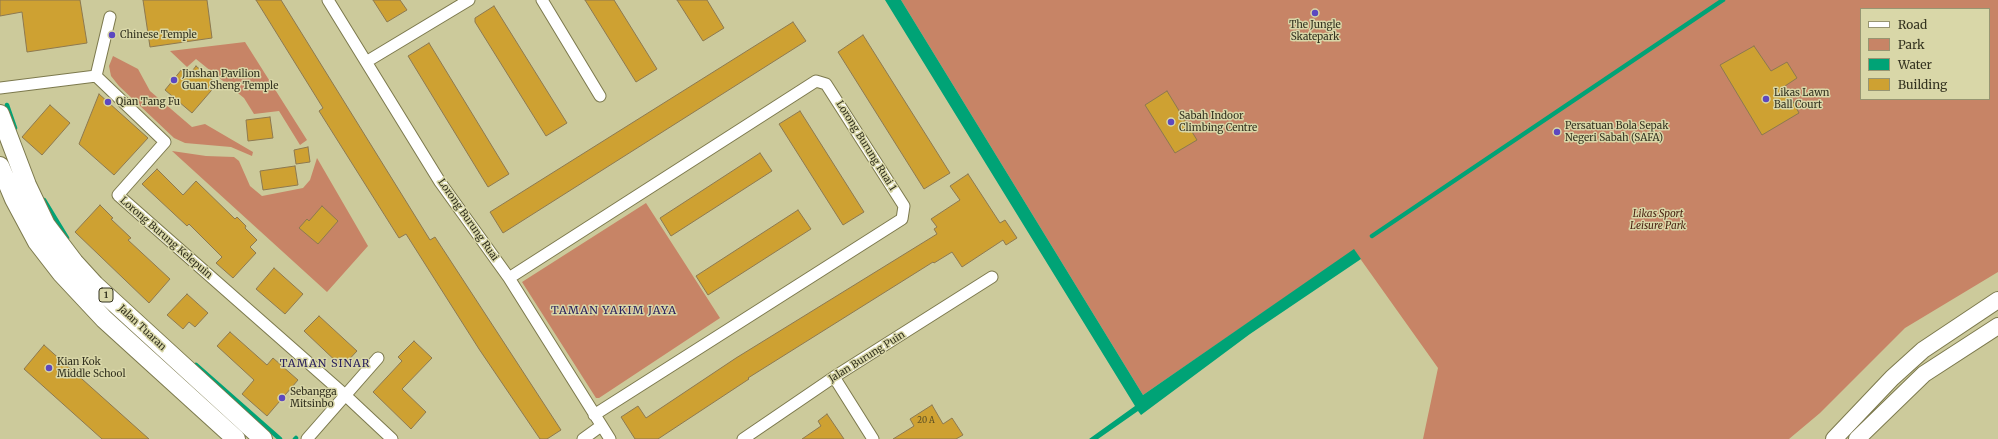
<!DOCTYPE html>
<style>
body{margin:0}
#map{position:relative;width:1998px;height:439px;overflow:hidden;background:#ccca9b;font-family:Merriweather,serif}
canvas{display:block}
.legend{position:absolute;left:1860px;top:8px;width:130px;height:92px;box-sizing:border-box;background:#d9d7a8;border:1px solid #979571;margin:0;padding:5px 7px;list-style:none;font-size:12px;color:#33321f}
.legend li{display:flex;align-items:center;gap:8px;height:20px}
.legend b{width:20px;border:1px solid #979571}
</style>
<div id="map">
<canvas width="1998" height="439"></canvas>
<ul class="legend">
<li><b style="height:5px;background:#fff"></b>Road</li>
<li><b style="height:11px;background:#c78466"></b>Park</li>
<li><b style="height:11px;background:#00a376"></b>Water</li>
<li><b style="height:11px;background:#cea132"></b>Building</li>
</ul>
</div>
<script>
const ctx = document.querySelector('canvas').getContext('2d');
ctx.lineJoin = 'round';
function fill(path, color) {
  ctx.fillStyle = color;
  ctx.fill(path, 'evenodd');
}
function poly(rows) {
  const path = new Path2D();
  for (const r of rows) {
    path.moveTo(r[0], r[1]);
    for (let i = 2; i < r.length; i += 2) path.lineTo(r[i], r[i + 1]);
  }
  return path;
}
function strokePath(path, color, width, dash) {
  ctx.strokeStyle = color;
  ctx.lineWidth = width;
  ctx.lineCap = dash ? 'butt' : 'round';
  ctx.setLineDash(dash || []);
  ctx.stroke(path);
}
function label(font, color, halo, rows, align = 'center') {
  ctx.font = font + ' Merriweather,serif';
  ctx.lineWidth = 3;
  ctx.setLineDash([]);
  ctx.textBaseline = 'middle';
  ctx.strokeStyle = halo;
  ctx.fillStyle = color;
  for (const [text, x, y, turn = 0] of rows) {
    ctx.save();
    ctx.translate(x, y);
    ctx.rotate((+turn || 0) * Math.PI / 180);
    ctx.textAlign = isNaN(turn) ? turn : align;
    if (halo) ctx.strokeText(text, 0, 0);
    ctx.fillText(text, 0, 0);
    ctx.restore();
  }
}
const green = poly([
 [901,0,1998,0,1998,272,1905,328,1820,413,1789,439,1423,439,1438,368,1354,250,1143,395],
 [1861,9,1989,9,1989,99,1861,99],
 [245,42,307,140,300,145,279,111,254,114,244,98,196,59,187,67,170,51],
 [113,56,138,69,150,91,192,127,205,124,253,152,252,156,231,147,185,143,174,138,119,86,111,76,109,66],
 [172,151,206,156,234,157,239,161,250,186,262,196,303,188,310,180,317,158,368,246,327,292],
 [646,203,720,318,599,398,596,398,522,282]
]);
const water = poly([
 [885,0,901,0,1143,395,1354,249,1361,259,1250,334,1141,415,1138,411,1098,439,1089,439,1135,406]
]);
const stream = poly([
 [7,105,15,128],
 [44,200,67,238],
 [1372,236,1723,0],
 [196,365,280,439],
 [295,439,296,438]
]);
const building = poly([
 [0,0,80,0,87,43,27,52,22,12,0,16,0,0],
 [143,0,207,0,212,38,150,47,143,0],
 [256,0,281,0,430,240,435,237,561,430,547,439,540,439,479,349,406,234,399,238,319,111,323,108,256,0],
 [373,0,400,0,407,10,387,22,373,0],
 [585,0,614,0,657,69,636,82,585,0],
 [677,0,707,0,724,28,703,41,677,0],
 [494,6,567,123,546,136,475,22,475,18,494,6],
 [793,22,806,41,503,233,490,212,793,22],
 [863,35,950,173,924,189,838,52,863,35],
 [429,43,509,174,488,187,408,56,429,43],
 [1754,46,1771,71,1787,62,1797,78,1785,86,1799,113,1762,135,1720,65,1754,46],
 [196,66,217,84,192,113,165,90,182,69,189,75,196,66],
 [1167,91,1197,140,1175,153,1145,105,1167,91],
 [99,94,148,138,114,175,79,144,99,94],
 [50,105,70,123,42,155,22,137,50,105],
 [800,111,864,212,843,225,779,124,800,111],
 [270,117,273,138,248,141,246,120,270,117],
 [308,147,310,162,296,164,294,150,308,147],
 [760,153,772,171,671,236,660,218,760,153],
 [295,166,298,185,263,190,260,171,295,166],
 [157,169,183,195,196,181,235,219,237,217,246,226,245,228,257,240,250,247,256,253,233,278,216,263,222,257,189,224,187,226,142,184,157,169],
 [968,174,1000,223,1005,220,1017,238,1006,245,1003,240,962,267,952,252,934,263,933,262,748,378,749,379,658,439,635,439,621,417,638,406,646,418,736,358,937,234,934,229,937,227,931,219,960,200,950,186,968,174],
 [100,205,113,218,111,219,131,238,128,240,170,279,149,303,75,232,100,205],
 [322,206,338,221,318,244,299,228,307,219,309,221,322,206],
 [798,210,811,229,708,295,696,276,798,210],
 [274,268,303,294,285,314,256,289,274,268],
 [187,294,208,313,195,327,189,322,183,329,167,315,187,294],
 [319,316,357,351,342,367,304,331,319,316],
 [230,332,267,365,273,358,298,380,267,416,242,394,254,380,217,346,230,332],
 [414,341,432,358,402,389,426,412,411,429,373,392,402,361,398,357,414,341],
 [44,345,149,439,102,439,24,369,44,345],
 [932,405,943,424,952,418,963,435,956,439,893,439,914,426,910,419,932,405],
 [827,414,844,439,802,439,821,426,818,421,827,414]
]);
const street = poly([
 [328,0,440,182,509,278,610,439],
 [542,0,600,96],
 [366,62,469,0],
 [96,76,110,17],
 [0,88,96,76,165,142,118,195,345,395,392,439],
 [509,278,816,81,826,84,904,206,902,219,594,415],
 [834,377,873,439],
 [307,439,378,358],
 [583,439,601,426],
 [743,439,834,377,992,277]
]);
const secondary = poly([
 [1834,439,1892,378,1923,350,1998,300],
 [1857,439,1924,374,1998,326]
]);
const primary = poly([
 [0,114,27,185,46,225,74,262,95,285,263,439],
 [0,166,14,199,37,242,61,273,104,319,236,439]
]);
const markers = [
 [1315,13,4,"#5c48c0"],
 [112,35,4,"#5c48c0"],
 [174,80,4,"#5c48c0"],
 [1766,99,4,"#5c48c0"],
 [108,102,4,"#5c48c0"],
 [1171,122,4,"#5c48c0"],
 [1557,132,4,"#5c48c0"],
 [49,368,4,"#5c48c0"],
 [282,398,4,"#5c48c0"]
];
const numberNames = [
 ["20 A",926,421]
];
const shields = [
 [106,295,14]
];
const shieldNames = [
 ["1",106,295]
];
const poiNames = [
 ["The Jungle",1315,25,"center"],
 ["Skatepark",1315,37,"center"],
 ["Chinese Temple",120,35],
 ["Jinshan Pavilion",182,74],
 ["Guan Sheng Temple",182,86],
 ["Likas Lawn",1774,93],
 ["Ball Court",1774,105],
 ["Qian Tang Fu",116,102],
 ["Sabah Indoor",1179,116],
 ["Climbing Centre",1179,128],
 ["Persatuan Bola Sepak",1565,126],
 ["Negeri Sabah (SAFA)",1565,138],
 ["Kian Kok",57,362],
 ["Middle School",57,374],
 ["Sebangga",290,392],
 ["Mitsinbo",290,404]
];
const streetNames = [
 ["Lorong Burung Ruai 1",866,146,58],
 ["Lorong Burung Ruai",468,220,55],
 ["Lorong Burung Kelepuin",166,238,41],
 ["Jalan Tuaran",142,328,43],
 ["Jalan Burung Puin",867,357,-32]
];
const parkNames = [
 ["Likas Sport",1658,214],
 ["Leisure Park",1658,226]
];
const neighbourhoodNames = [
 ["TAMAN YAKIM JAYA",614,311],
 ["TAMAN SINAR",325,364]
];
fill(green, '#c78466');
fill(water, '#00a376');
strokePath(stream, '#00a376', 4.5);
fill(building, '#cea132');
strokePath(building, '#8d7950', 1);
strokePath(street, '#7c794d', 13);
strokePath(secondary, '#7c794d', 18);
strokePath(primary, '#7c794d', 20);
strokePath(street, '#fff', 11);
strokePath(secondary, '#fff', 16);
strokePath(primary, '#fff', 18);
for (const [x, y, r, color] of markers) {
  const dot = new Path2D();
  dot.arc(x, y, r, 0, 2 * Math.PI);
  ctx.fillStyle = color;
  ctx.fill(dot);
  strokePath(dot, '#d9d7a8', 1.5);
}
label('8px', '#5a4e24', null, numberNames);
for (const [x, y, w] of shields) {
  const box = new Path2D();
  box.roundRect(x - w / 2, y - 7, w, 14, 3);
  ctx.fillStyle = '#d9d7a8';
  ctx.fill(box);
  strokePath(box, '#33321f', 1);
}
label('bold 9px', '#33321f', null, shieldNames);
label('10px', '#33321f', '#d9d7a8', poiNames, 'left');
label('10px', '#33321f', '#d9d7a8', streetNames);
label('italic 10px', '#4a2311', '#d9d7a8', parkNames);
ctx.letterSpacing = '1px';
label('11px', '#2c235e', '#d9d7a8', neighbourhoodNames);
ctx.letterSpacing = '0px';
</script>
